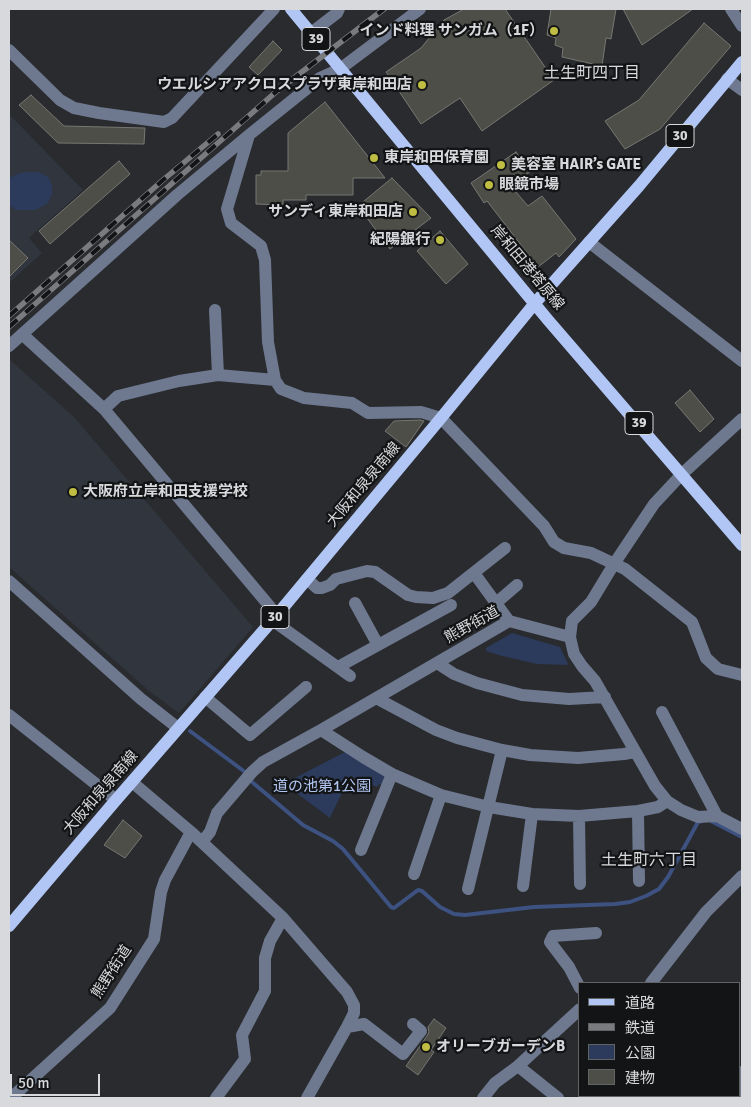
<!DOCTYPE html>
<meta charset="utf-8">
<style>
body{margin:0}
#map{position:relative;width:751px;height:1107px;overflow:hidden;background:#292b2f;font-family:Signika,"Noto Sans JP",sans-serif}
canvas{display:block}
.frame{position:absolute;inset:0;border:10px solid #d7d9dc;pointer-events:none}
.legend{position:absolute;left:578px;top:982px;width:162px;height:115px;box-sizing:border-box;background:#131415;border:1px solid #616365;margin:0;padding:6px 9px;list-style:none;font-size:15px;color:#d7d9dc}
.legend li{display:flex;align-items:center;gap:10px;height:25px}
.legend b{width:25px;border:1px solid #616365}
.scale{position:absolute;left:10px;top:1074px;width:90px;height:22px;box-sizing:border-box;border:2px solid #d7d9dc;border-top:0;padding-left:6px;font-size:15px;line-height:18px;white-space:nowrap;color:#d7d9dc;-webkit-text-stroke:4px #131415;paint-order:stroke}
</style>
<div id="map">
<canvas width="751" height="1107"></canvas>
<div class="frame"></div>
<ul class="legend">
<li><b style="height:6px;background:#b1c6f5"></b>道路</li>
<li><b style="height:6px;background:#797b7f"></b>鉄道</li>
<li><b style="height:14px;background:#2c3a5b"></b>公園</li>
<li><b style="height:14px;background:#4e4e49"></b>建物</li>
</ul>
<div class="scale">50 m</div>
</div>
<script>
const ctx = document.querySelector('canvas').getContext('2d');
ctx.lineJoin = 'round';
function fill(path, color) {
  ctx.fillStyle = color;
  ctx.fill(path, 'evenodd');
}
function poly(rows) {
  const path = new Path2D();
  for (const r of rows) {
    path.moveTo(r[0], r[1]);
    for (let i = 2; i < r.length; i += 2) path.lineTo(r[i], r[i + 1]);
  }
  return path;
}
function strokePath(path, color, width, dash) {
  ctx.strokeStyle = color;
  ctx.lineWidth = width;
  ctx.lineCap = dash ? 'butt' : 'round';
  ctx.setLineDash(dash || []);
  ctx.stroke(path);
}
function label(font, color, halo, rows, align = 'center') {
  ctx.font = font + ' Signika,"Noto Sans JP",sans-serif';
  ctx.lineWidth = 4.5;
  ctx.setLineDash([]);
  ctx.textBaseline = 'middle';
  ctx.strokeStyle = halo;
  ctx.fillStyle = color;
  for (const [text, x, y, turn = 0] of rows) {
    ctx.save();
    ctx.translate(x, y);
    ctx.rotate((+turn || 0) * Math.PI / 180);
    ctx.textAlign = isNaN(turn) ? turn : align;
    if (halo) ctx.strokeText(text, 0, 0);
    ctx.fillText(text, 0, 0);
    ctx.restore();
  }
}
const built = poly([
 [9,114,83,190,29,238,42,253,9,283],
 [9,359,74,417,253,627,179,713,149,691,9,567]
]);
const green = poly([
 [29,172,38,172,48,177,52,185,52,194,48,203,43,206,35,210,16,210,9,205,9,178,20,173],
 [512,633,560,647,568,664,567,665,537,664,502,656,486,651,486,648],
 [345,752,384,775,386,780,384,786,379,784,377,787,350,776,330,818,287,786,285,783]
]);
const stream = poly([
 [190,731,245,772],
 [252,782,303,825,333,841,343,849,391,907,394,908,418,890,422,891,440,907,454,914,465,915,534,907,615,904,630,902,646,896,659,889,668,877,698,822,702,821],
 [711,821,742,837]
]);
const building = poly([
 [464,9,505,9,554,80,482,131,460,98,421,124,386,72,421,48,444,20,464,9],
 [551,9,616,9,611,39,606,38,602,66,562,57,563,48,555,45,556,38,547,35,551,9],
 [623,9,693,9,642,45,623,9],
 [704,23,731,46,660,129,625,149,605,121,639,100,704,23],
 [273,41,282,50,258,75,249,67,273,41],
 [31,95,64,126,145,128,144,144,58,143,19,105,31,95],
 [325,102,385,178,353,178,353,195,306,195,306,200,283,200,283,205,256,204,256,175,261,175,261,171,288,171,288,133,325,102],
 [516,152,530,172,510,185,528,206,542,196,576,239,559,257,556,253,538,267,487,201,484,203,471,183,516,152],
 [119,161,130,174,50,244,39,231,119,161],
 [392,178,431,218,390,249,358,206,392,178],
 [440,231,468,264,446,284,417,251,440,231],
 [9,240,28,258,9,277,9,240],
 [690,390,714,419,700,432,675,403,690,390],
 [420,420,424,421,406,447,385,431,394,421,420,420],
 [123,820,142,836,125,858,104,845,123,820],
 [434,1019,446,1028,431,1050,434,1052,418,1075,406,1066,427,1036,429,1032,428,1027,434,1019]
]);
const minor = poly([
 [731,9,742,26],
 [311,33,337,13,339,9],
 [9,50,60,100,74,108,99,113,164,122,172,118,274,9],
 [727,79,742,90],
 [249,135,227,209,231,223,261,246,265,260,268,342,275,380,281,389,304,398,352,403,368,413,421,412,441,418,544,526,554,542,564,548,591,553,625,569,692,622,706,658,718,669,742,675],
 [589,242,742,361],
 [215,310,218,375],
 [22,334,104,409,277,615],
 [9,346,177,195,249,135,320,78,340,69,420,9],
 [104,409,118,396,179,381,218,375,275,380],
 [742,419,682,474,654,504,614,564,591,602,572,621,570,637,574,654,582,666,595,681,655,786,667,801,681,810,698,817,717,816,742,829],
 [474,573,509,621],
 [307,579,317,588,322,588,330,585,336,579,367,571,375,572,408,595,416,597,433,598,448,593,505,548],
 [9,581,141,699,178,728],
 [355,603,378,645],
 [496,603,517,585],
 [272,620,350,676],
 [437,663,454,674,477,683,522,695,569,699,605,697],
 [338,667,451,605],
 [205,697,250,735,306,687],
 [376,698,436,730,457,738,502,750,530,755,578,758,624,754,635,752],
 [662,712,717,816],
 [9,715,116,800],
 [321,730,363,757,392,774,441,795,489,807,532,814,579,816,638,811,658,807,667,801],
 [132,782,191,832,283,918,347,992,354,1005,354,1013,347,1027,307,1098],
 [638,811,639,881],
 [579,816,580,884],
 [202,842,210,832,217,813,252,772,263,762,321,730,509,621,570,637],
 [361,850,392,774],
 [414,874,441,795],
 [523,886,532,814],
 [468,889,502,750],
 [651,983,706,912,742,876],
 [580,988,569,967,550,942,553,936,596,933],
 [347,1027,364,1024,403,1054,421,1031,413,1024],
 [518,1066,558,1098],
 [740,1093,742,1072],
 [11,1098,110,1008,154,939,161,892,165,880,191,832],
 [216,1098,245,1059,242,1035,265,991,265,958,270,941,283,918],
 [483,1098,495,1083,518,1066,580,1009],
 [680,1098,682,1096]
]);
const major = poly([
 [291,9,548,320,742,545],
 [9,926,116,800,277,615,441,418,535,303,639,186,742,62]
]);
const rail = poly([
 [9,316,163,180,218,134],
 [9,327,277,91,384,9]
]);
const markers = [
 [554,31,5,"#bfbe42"],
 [422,85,5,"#bfbe42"],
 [374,158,5,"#bfbe42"],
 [501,165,5,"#bfbe42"],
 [489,185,5,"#bfbe42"],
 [413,212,5,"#bfbe42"],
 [440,240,5,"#bfbe42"],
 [73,492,5,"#bfbe42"],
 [426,1047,5,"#bfbe42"]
];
const shields = [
 [316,39,28],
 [680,136,28],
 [639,423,28],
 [275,617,28]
];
const shieldNames = [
 ["39",316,39],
 ["30",680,136],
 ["39",639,423],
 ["30",275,617]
];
const poiNames = [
 ["インド料理 サンガム（1F）",544,31,"right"],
 ["ウエルシアアクロスプラザ東岸和田店",412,85,"right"],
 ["東岸和田保育園",384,158],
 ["美容室 HAIR’s GATE",511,165],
 ["眼鏡市場",499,185],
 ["サンディ東岸和田店",403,212,"right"],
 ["紀陽銀行",430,240,"right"],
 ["大阪府立岸和田支援学校",83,492],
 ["オリーブガーデンB",436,1047]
];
const streetNames = [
 ["岸和田港塔原線",527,268,50],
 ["大阪和泉泉南線",364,485,-50],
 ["熊野街道",472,625,-29],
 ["大阪和泉泉南線",101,793,-49],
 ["熊野街道",112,972,-57]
];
const parkNames = [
 ["道の池第1公園",322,787]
];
const neighbourhoodNames = [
 ["土生町四丁目",592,74],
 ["土生町六丁目",649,861]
];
fill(built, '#30353e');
fill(green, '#2c3a5b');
strokePath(stream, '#3d5281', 4);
fill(building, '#4e4e49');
strokePath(building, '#777772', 1);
strokePath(minor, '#6e798f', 12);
strokePath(major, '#b1c6f5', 12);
strokePath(rail, '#797b7f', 5.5);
strokePath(rail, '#131415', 4, [11]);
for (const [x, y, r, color] of markers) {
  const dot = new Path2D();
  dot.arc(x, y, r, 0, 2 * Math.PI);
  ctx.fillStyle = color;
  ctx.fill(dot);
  strokePath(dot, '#131415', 2);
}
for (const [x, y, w] of shields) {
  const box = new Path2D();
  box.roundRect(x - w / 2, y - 11.5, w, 23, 4);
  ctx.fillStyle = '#131415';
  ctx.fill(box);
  strokePath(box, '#d7d9dc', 1);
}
label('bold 14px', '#d7d9dc', null, shieldNames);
label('bold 15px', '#d7d9dc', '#131415', poiNames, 'left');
label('15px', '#d7d9dc', '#131415', streetNames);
label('15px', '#b0c4f1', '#131415', parkNames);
label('16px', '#d7d9dc', '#131415', neighbourhoodNames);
</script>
